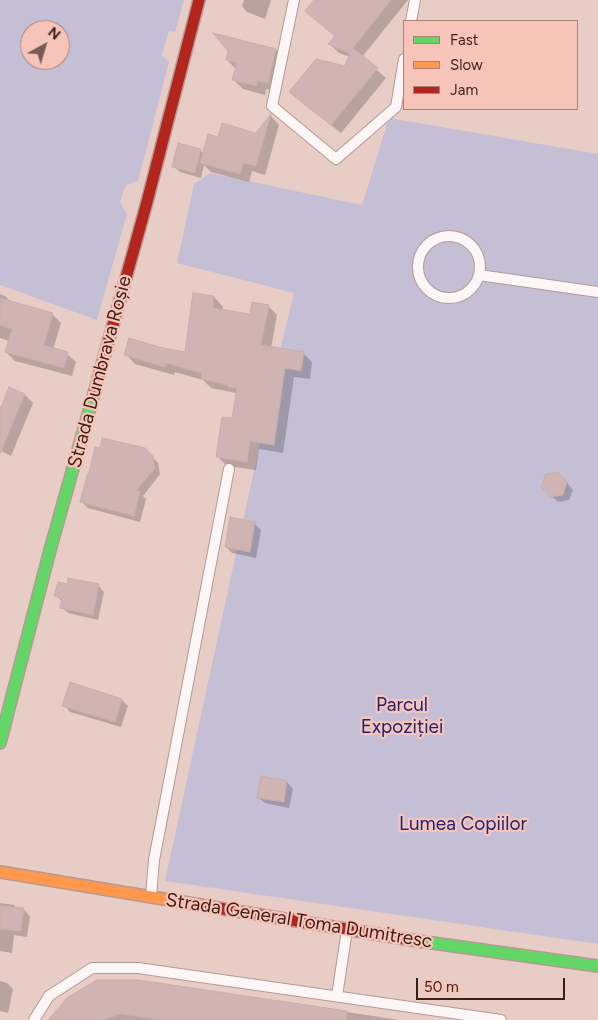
<!DOCTYPE html>
<meta charset="utf-8">
<style>
body{margin:0}
#map{position:relative;width:598px;height:1020px;overflow:hidden;background:#e8ccc6;font-family:Figtree,sans-serif}
canvas{display:block}
.legend{position:absolute;left:403px;top:20px;width:175px;height:90px;box-sizing:border-box;background:#f6c4b8;border:1px solid #ac8278;margin:0;padding:6px 9px;list-style:none;font-size:15px;color:#3c1e17}
.legend li{display:flex;align-items:center;gap:10px;height:25px}
.legend b{width:25px;border:1px solid #ac8278}
.north{position:absolute;left:20px;top:20px;width:50px;height:50px;box-sizing:border-box;background:#f6c4b8;border:1px solid #ac8278;border-radius:50%;rotate:39deg;font-size:14px;font-weight:700;line-height:20px;text-align:center;color:#3c1e17}
.north::after{content:'';display:block;margin:auto;width:18px;height:22px;background:#785b54;clip-path:polygon(50% 0,100% 100%,50% 72%,0 100%)}
.scale{position:absolute;left:416px;top:978px;width:149px;height:22px;box-sizing:border-box;border:2px solid #3c1e17;border-top:0;padding-left:6px;font-size:15px;line-height:18px;white-space:nowrap;color:#3c1e17;-webkit-text-stroke:4px #f6c4b8;paint-order:stroke}
</style>
<div id="map">
<canvas width="598" height="1020"></canvas>
<ul class="legend">
<li><b style="height:6px;background:#63d668"></b>Fast</li>
<li><b style="height:6px;background:#ff974d"></b>Slow</li>
<li><b style="height:6px;background:#b3261e"></b>Jam</li>
</ul>
<div class="north">N</div>
<div class="scale">50 m</div>
</div>
<script>
const ctx = document.querySelector('canvas').getContext('2d');
ctx.lineJoin = 'round';
function fill(path, color) {
  ctx.fillStyle = color;
  ctx.fill(path, 'evenodd');
}
function poly(rows) {
  const path = new Path2D();
  for (const r of rows) {
    if (r.length === 3) {
      path.moveTo(r[0] + r[2], r[1]);
      path.arc(r[0], r[1], r[2], 0, 2 * Math.PI);
      continue;
    }
    path.moveTo(r[0], r[1]);
    for (let i = 2; i < r.length; i += 2) path.lineTo(r[i], r[i + 1]);
  }
  return path;
}
function strokePath(path, color, width, dash) {
  ctx.strokeStyle = color;
  ctx.lineWidth = width;
  ctx.lineCap = dash ? 'butt' : 'round';
  ctx.setLineDash(dash || []);
  ctx.stroke(path);
}
function label(font, color, halo, rows, align = 'center') {
  ctx.font = font + ' Figtree,sans-serif';
  ctx.lineWidth = 4.5;
  ctx.setLineDash([]);
  ctx.textBaseline = 'middle';
  ctx.strokeStyle = halo;
  ctx.fillStyle = color;
  for (const [text, x, y, turn = 0] of rows) {
    ctx.save();
    ctx.translate(x, y);
    ctx.rotate((+turn || 0) * Math.PI / 180);
    ctx.textAlign = isNaN(turn) ? turn : align;
    if (halo) ctx.strokeText(text, 0, 0);
    ctx.fillText(text, 0, 0);
    ctx.restore();
  }
}
const green = poly([
 [0,0,184,0,175,32,169,31,162,55,169,62,138,181,126,185,122,195,120,202,127,214,97,320,0,285],
 [30,30,60,30,60,60,30,60],
 [389,118,598,154,598,944,165,881,281,346,294,293,177,263,194,184,210,173,362,205]
]);
const shadow = poly([
 [244,0,271,0,265,19,247,12,242,6],
 [316,0,408,0,362,57,386,78,341,133,300,101,346,68,350,57,339,53,330,44,336,36],
 [276,50,285,59,277,91,266,89,265,95,243,89,234,80,236,69,227,60],
 [271,116,279,125,265,175,252,171,249,182,211,172,204,165,201,178,180,172,173,166,200,150,204,154,219,138,256,135],
 [0,294,5,296,11,302,52,314,61,323,53,349,67,354,76,362,72,376,15,361,6,352,9,341,0,338],
 [214,297,223,307,222,311,251,315,268,306,277,315,271,348,303,353,312,362,310,379,294,377,283,453,259,449,256,470,227,466,218,457,233,420,237,394,236,393,211,388,203,380,175,372,174,375,135,364,126,354,162,349,186,354],
 [25,395,33,403,11,456,1,451,0,454,0,406,3,407],
 [101,449,145,449,158,463,160,474,143,496,146,499,140,522,88,508,82,502],
 [564,479,573,490,569,500,558,502,542,487],
 [255,524,261,530,256,558,232,553,226,547],
 [68,585,98,585,104,592,98,620,68,613,62,607,62,602,56,595],
 [122,700,128,706,121,727,70,712,64,705],
 [287,782,293,789,289,808,265,803,258,797],
 [0,903,14,905,17,909,24,910,30,916,27,937,14,935,12,953,0,951],
 [0,981,7,983,13,989,8,1013,0,1011],
 [69,998,295,1004,399,1020,50,1020]
]);
const building = poly([
 [314,0,391,0,353,48,378,68,331,125,289,92,316,59,345,66,351,50,349,53,328,44,335,36,305,11,314,0],
 [213,33,276,49,268,83,257,81,256,86,232,80,237,63,226,60,228,51,213,33],
 [271,114,256,166,243,163,240,174,200,163,208,134,218,137,222,123,255,133,255,134,271,114],
 [178,143,201,149,195,173,172,167,178,143],
 [193,293,214,296,213,308,250,314,252,302,269,305,261,345,304,352,301,371,285,368,274,445,250,441,247,462,216,457,222,417,232,418,237,388,228,387,228,385,201,379,202,373,166,363,165,367,124,355,129,338,163,348,185,352,193,293],
 [0,298,53,313,44,345,68,352,64,368,5,352,12,329,0,325,0,298],
 [9,387,25,394,0,454,0,410,9,387],
 [102,438,145,448,153,456,155,468,136,491,140,491,134,516,80,502,88,473,89,473,95,447,100,448,102,438],
 [558,472,567,482,563,495,551,497,541,487,546,474,558,472],
 [230,517,255,522,250,552,225,547,230,517],
 [68,578,99,584,93,615,60,608,62,598,54,596,58,582,67,584,68,578],
 [70,682,122,699,115,722,62,706,70,682],
 [261,776,287,781,284,802,257,798,261,776],
 [0,906,24,908,21,931,0,929,0,906],
 [97,980,138,980,347,1011,346,1020,160,1020,121,1014,102,1020,48,1020,68,997,97,980]
]);
const lane = poly([
 [294,0,272,106,336,159,396,107,404,59],
 [411,21,415,0],
 [449,267,31],
 [479,275,598,292],
 [151,896,154,860,229,469],
 [337,996,347,930],
 [34,1020,49,996,92,968,138,968,501,1020]
]);
const fast = poly([
 [0,743,50,550,95,390],
 [418,941,598,966]
]);
const slow = poly([
 [0,872,206,906]
]);
const jam = poly([
 [95,390,147,202,199,0],
 [206,906,418,941]
]);
const streetNames = [
 ["Strada Dumbrava Roșie",100,372,-75],
 ["Strada General Toma Dumitresc",299,921,9]
];
const parkNames = [
 ["Parcul",402,705],
 ["Expoziției",402,727],
 ["Lumea Copiilor",463,824]
];
fill(green, '#c5bfd5');
fill(shadow, '#0003');
fill(building, '#d0b4b3');
strokePath(building, '#c9adac', 1);
strokePath(lane, '#b59a94', 12);
strokePath(fast, '#b59a94', 14);
strokePath(slow, '#b59a94', 14);
strokePath(jam, '#b59a94', 14);
strokePath(lane, '#fcf7f6', 10);
strokePath(fast, '#63d668', 11);
strokePath(slow, '#ff974d', 11);
strokePath(jam, '#b3261e', 11);
label('19px', '#3c1e17', '#f6c4b8', streetNames);
label('19px', '#1e2273', '#f6c4b8', parkNames);
</script>
